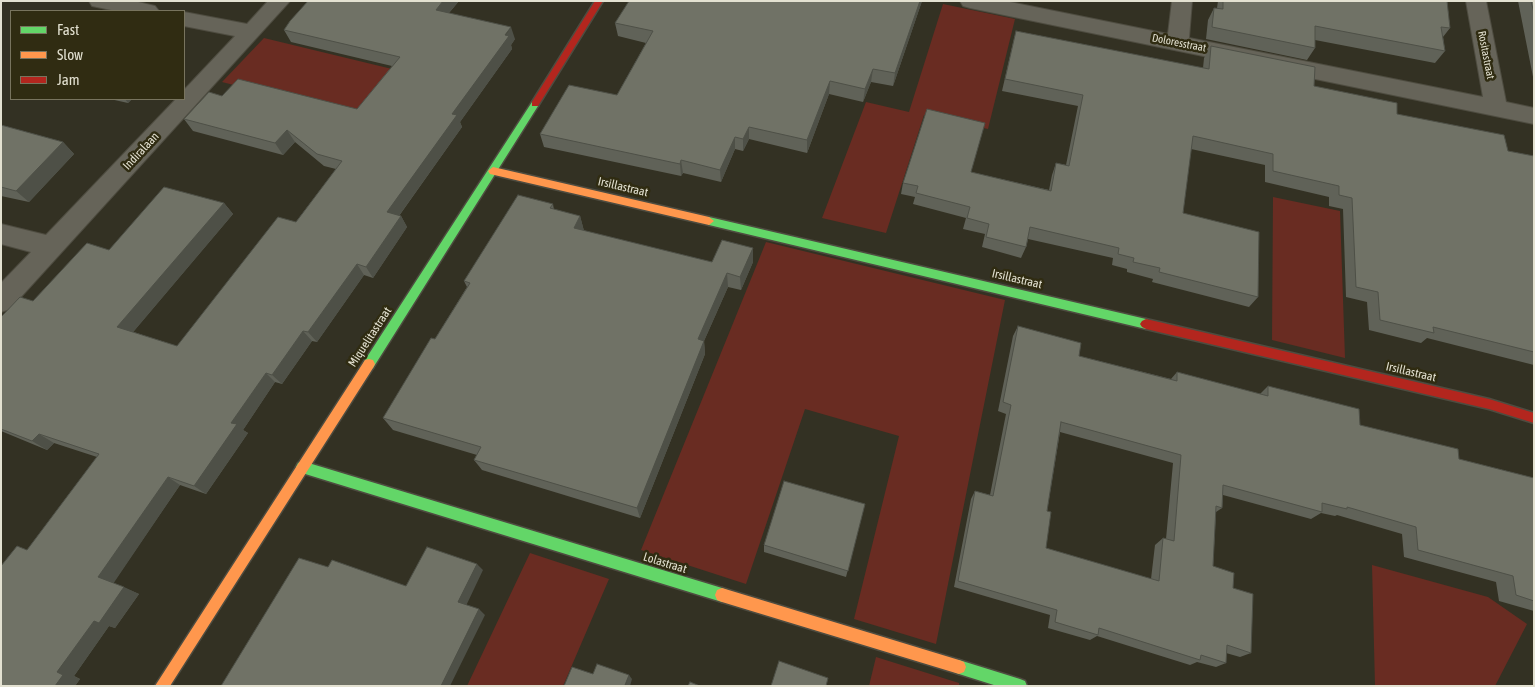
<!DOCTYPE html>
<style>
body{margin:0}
#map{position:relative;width:1535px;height:687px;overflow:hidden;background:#333123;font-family:"Asap Condensed",sans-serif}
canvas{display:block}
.frame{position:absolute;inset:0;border:2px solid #e3e1d1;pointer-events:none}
.legend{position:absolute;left:10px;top:10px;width:175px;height:90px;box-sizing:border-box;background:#302c12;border:1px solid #78745e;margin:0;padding:6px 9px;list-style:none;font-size:15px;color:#e3e1d1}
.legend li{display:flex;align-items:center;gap:10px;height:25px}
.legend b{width:25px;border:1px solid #78745e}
</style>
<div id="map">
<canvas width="1535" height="687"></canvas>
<div class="frame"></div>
<ul class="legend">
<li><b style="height:6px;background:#63d668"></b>Fast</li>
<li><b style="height:6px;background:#ff974d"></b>Slow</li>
<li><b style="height:6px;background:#b3261e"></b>Jam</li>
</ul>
</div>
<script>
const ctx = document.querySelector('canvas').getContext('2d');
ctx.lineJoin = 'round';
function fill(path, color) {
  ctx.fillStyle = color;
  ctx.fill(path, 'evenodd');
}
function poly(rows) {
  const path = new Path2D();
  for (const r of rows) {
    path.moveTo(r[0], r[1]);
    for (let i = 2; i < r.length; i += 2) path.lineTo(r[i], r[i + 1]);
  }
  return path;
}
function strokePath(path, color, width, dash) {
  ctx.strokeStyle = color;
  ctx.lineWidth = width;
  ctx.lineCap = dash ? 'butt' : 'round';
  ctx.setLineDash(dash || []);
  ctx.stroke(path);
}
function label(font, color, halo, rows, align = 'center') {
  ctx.font = font + ' "Asap Condensed",sans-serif';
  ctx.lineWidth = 5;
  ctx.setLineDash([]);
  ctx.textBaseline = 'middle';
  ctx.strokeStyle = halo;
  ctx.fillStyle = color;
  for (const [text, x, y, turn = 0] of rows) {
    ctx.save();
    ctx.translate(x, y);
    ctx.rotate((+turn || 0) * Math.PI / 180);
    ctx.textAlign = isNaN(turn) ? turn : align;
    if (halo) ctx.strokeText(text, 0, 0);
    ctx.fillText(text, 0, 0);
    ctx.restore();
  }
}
const green = poly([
 [943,4,1015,19,988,129,924,115,886,233,822,218,866,102,909,112],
 [264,38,392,69,354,116,222,82],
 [1273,197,1340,211,1345,358,1272,340],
 [766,242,1005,300,936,644,854,619,899,436,805,409,746,584,641,550],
 [530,553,609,579,563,686,467,686],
 [1372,565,1488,597,1527,624,1495,686,1375,686],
 [876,657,959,683,959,686,869,686]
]);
const street = poly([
 [89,1,134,1,155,6,159,11,116,11,92,6,89,1],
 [268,1,290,1,10,309,1,312,1,283,31,252,1,244,1,224,46,235,176,99,184,99,184,90,235,36,184,26,184,12,247,24,268,1],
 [960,1,1005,1,1168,34,1172,1,1192,1,1189,38,1483,97,1466,1,1486,1,1506,102,1534,108,1534,124,970,8,963,6,960,1]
]);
const fast = poly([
 [535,101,538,102,538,106,373,368,369,369,365,368,363,364,365,360,532,102,535,101],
 [709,217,1146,319,1150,321,1152,324,1150,327,1146,329,709,225,704,221,709,217],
 [302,461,722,588,727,590,729,595,727,600,722,602,302,473,298,471,296,467,298,463,302,461],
 [959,660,1020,679,1025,681,1027,686,997,686,959,674,954,672,952,667,954,662,959,660]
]);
const slow = poly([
 [493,167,709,217,714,221,709,225,490,174,488,171,493,167],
 [369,359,373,360,375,364,373,368,170,686,155,686,365,360,369,359],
 [722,588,959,660,964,662,966,667,964,672,959,674,722,602,717,600,715,595,717,590,722,588]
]);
const jam = poly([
 [595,1,603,1,538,106,532,106,532,102,595,1],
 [1146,319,1489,399,1534,413,1534,423,1489,409,1146,329,1142,327,1140,324,1142,321,1146,319]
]);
const wall = poly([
 [308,1,459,1,449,13,515,39,511,45,512,49,460,122,462,127,399,216,401,216,407,227,373,278,364,275,317,342,312,341,282,384,275,382,243,430,248,433,206,494,180,485,113,583,139,594,115,628,109,626,74,676,80,679,75,686,27,550,97,457,54,443,47,450,1,431,1,317,33,301,109,250,224,203,233,214,133,332,177,346,296,222,336,169,324,166,295,142,283,155,193,131,184,119,222,96,357,109,392,66,291,42,284,30],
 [922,1,893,86,871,82,863,102,829,94,807,153,749,139,743,151,735,149,721,182,683,173,681,176,544,147,540,134,617,95,646,43,618,36,615,23],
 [1218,1,1447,1,1450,28,1443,37,1445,51,1435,63,1315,40,1315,48,1307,60,1206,39,1208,20,1214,8,1217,8],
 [1518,1,1534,1,1534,82],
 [1016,31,1203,68,1204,58,1211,46,1314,86,1508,151,1534,156,1534,365,1427,338,1421,343,1369,330,1367,302,1346,297,1343,209,1329,206,1329,197,1265,182,1265,165,1191,149,1183,213,1258,297,1249,307,1152,282,1153,279,1127,272,1127,269,1112,265,1113,258,1028,239,1026,247,1021,258,982,247,985,234,963,229,966,218,913,204,915,197,901,194,903,183,971,172,1049,190,1052,175,1056,163,1066,165,1078,106,1002,91,1013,43],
 [110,99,132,99,128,103],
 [1,125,63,142,74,154,29,202,1,196],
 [553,204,554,210,580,216,584,231,712,262,753,262,741,290,728,287,704,341,705,354,640,518,482,470,474,460,477,455,393,430,383,418,435,339,467,287,464,281],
 [1018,326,1079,356,1171,379,1177,372,1260,394,1268,386,1360,425,1459,459,1534,478,1534,611,1499,601,1496,582,1404,557,1402,534,1337,515,1335,516,1321,513,1311,519,1223,495,1222,508,1216,512,1213,566,1233,588,1251,653,1240,657,1226,653,1226,663,1216,667,1197,662,1190,665,1097,636,1090,640,1048,628,1050,615,954,587,971,499,975,491,990,495,1006,414,998,411,1013,336],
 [1060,432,1173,463,1166,539,1163,538,1155,545,1151,579,1046,548,1047,511],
 [865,504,846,577,764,552,764,545]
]);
const shadedWall = poly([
 [443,1,459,1,441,22,436,10],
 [920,1,922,1,893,86,895,73],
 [511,27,515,39,511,45,512,49,460,122,462,127,393,224,387,212,452,114],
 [873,69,871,82,863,102,865,89],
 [830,81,829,94,807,153,807,140],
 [125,99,132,99,128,103],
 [749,127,749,139,743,151,743,139],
 [287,130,295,142,283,155,275,143],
 [735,137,735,149,721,182,720,170],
 [63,142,74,154,29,202,16,191],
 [681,160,683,173,681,176,680,164],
 [224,203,233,214,129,337,117,327],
 [401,216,407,227,373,278,366,267],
 [580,216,584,231,574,228],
 [753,248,753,262,741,290,740,277],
 [357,264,364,275,317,342,308,332],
 [727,273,728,287,704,341,705,354,640,518,637,508,698,339],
 [303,331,312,341,282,384,272,375],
 [266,373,275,382,243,430,248,433,206,494,194,486,231,423],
 [39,434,54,443,47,450,32,441],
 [168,477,180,485,113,584,98,577],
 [477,564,483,570,465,608,458,602],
 [124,587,139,594,115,628,109,626,74,676,80,679,75,686,55,686,57,672,94,621],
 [479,609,485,615,450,686,441,686],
 [629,675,632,679,630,686,625,686]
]);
const building = poly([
 [308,1,443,1,436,10,511,27,505,35,509,36,452,114,457,115,387,212,401,216,366,267,357,264,308,332,303,331,272,375,266,373,231,423,237,424,194,486,168,477,98,577,124,587,99,623,94,621,57,672,63,675,55,686,1,686,1,566,17,546,27,550,99,454,39,434,32,441,1,429,1,343,2,342,1,342,1,317,20,297,33,301,87,243,109,250,164,187,224,203,117,327,177,346,278,217,296,222,342,161,317,154,287,130,275,143,184,119,209,92,222,96,238,79,357,109,400,57,284,30,290,21,308,1],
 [629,1,920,1,895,73,873,69,865,89,830,81,807,140,749,127,743,139,735,137,720,170,681,160,680,164,540,134,569,85,617,95,653,31,615,23,629,1],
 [1223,1,1447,1,1450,28,1441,27,1445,51,1315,26,1315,48,1212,27,1214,8,1223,9,1223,1],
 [1531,1,1534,1,1534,13,1531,1],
 [1016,31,1209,69,1211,46,1315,67,1314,86,1397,103,1397,114,1504,135,1508,151,1534,156,1534,352,1433,327,1434,333,1380,320,1378,292,1356,287,1352,198,1339,195,1339,186,1273,171,1273,154,1193,136,1183,213,1259,232,1258,297,1159,272,1160,268,1133,262,1134,258,1118,254,1119,248,1030,227,1026,247,986,237,989,224,967,218,970,207,916,193,918,186,903,183,927,109,985,123,971,172,1051,191,1056,163,1069,166,1083,95,1005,79,1016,31],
 [1,125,63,142,16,191,1,187,1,125],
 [518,195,553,204,550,208,580,216,574,228,712,262,722,240,753,248,740,277,727,273,698,339,704,341,637,508,474,460,481,447,383,418,431,338,435,339,470,283,464,281,518,195],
 [1018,326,1081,343,1079,356,1177,381,1177,372,1268,396,1268,386,1359,409,1360,425,1458,449,1459,459,1534,478,1534,601,1516,595,1513,576,1418,550,1416,527,1347,507,1347,509,1322,503,1322,512,1223,485,1222,508,1216,506,1213,566,1234,573,1233,588,1253,594,1251,653,1227,645,1226,663,1201,655,1200,660,1099,628,1098,635,1055,622,1057,610,958,581,975,491,993,496,1011,405,1003,402,1018,326],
 [1061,422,1181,455,1174,541,1163,538,1159,581,1046,548,1051,512,1047,511,1061,422],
 [784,481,865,504,848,571,764,545,784,481],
 [427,547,477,564,458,602,479,609,441,686,221,686,299,558,328,567,332,560,406,586,427,547],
 [779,661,828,678,826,686,771,686,779,661],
 [597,664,629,675,625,685,626,686,564,686,572,667,593,674,597,664],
 [690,682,700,686,688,686,690,682]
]);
const farStreetnames = [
 ["Doloresstraat",1179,43,11],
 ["Rositastraat",1486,55,79]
];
const streetNames = [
 ["Indiralaan",141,151,-47],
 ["Irsillastraat",623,187,13],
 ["Irsillastraat",1017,279,13],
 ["Miquelitastraat",370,337,-57],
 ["Irsillastraat",1411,372,13],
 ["Lolastraat",665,563,17]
];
fill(green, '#692c22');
strokePath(street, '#4e4c40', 2);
strokePath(fast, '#4e4c40', 3);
strokePath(slow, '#4e4c40', 3);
strokePath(jam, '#4e4c40', 3);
fill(street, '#666459');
fill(fast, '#63d668');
fill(slow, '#ff974d');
fill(jam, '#b3261e');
fill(wall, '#606258');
fill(shadedWall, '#4e5047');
fill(building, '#707266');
strokePath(building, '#4e5047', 1);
label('11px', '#e3e1d1', '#302c12', farStreetnames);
label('12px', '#e3e1d1', '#302c12', streetNames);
</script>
